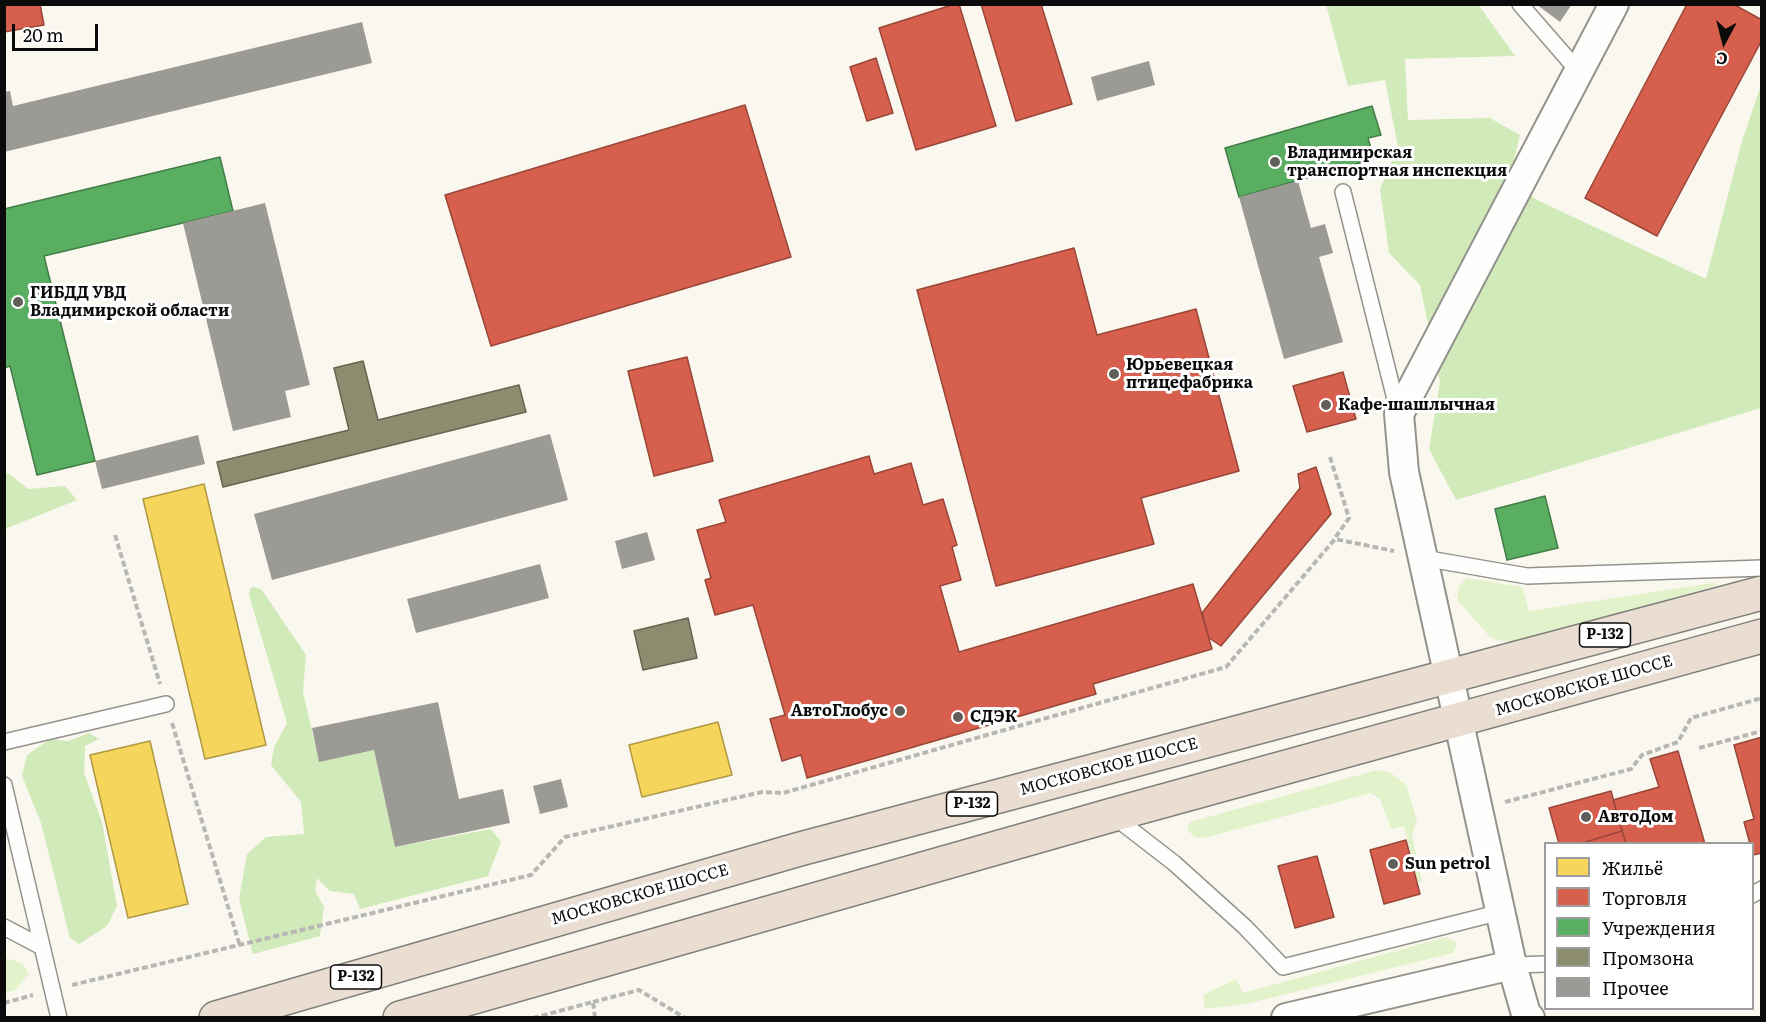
<!DOCTYPE html>
<meta charset="utf-8">
<style>
body{margin:0}
#map{position:relative;width:1766px;height:1022px;overflow:hidden;background:#faf8ee;font-family:Literata,serif}
canvas{display:block}
.frame{position:absolute;inset:0;border:6px solid #0b0b0b;pointer-events:none}
.legend{position:absolute;left:1544px;top:842px;width:210px;height:168px;box-sizing:border-box;background:#fff;border:2px solid #9d9d9d;margin:0;padding:8px 10px;list-style:none;font-size:18px;color:#0b0b0b}
.legend li{display:flex;align-items:center;gap:12px;height:30px}
.legend b{width:30px;border:2px solid #9d9d9d}
.north{position:absolute;left:1694px;top:12px;width:60px;height:60px;-webkit-text-stroke:4px #fff;paint-order:stroke;rotate:187deg;font-size:16px;font-weight:700;line-height:24px;text-align:center;color:#0b0b0b}
.north::after{content:'';display:block;margin:auto;width:21px;height:27px;background:#0b0b0b;clip-path:polygon(50% 0,100% 100%,50% 72%,0 100%)}
.scale{position:absolute;left:12px;top:24px;width:86px;height:27px;box-sizing:border-box;border:3px solid #0b0b0b;border-top:0;padding-left:8px;font-size:18px;line-height:21px;white-space:nowrap;color:#0b0b0b;-webkit-text-stroke:4px #fff;paint-order:stroke}
</style>
<div id="map">
<canvas width="1766" height="1022"></canvas>
<div class="frame"></div>
<ul class="legend">
<li><b style="height:16px;background:#f6d55c"></b>Жильё</li>
<li><b style="height:16px;background:#d6604d"></b>Торговля</li>
<li><b style="height:16px;background:#5aae61"></b>Учреждения</li>
<li><b style="height:16px;background:#8c8c6e"></b>Промзона</li>
<li><b style="height:16px;background:#9c9a95"></b>Прочее</li>
</ul>
<div class="north">С</div>
<div class="scale">20 m</div>
</div>
<script>
const ctx = document.querySelector('canvas').getContext('2d');
ctx.lineJoin = 'round';
function fill(path, color) {
  ctx.fillStyle = color;
  ctx.fill(path, 'evenodd');
}
function poly(rows) {
  const path = new Path2D();
  for (const r of rows) {
    path.moveTo(r[0], r[1]);
    for (let i = 2; i < r.length; i += 2) path.lineTo(r[i], r[i + 1]);
  }
  return path;
}
function strokePath(path, color, width, dash) {
  ctx.strokeStyle = color;
  ctx.lineWidth = width;
  ctx.lineCap = dash ? 'butt' : 'round';
  ctx.setLineDash(dash || []);
  ctx.stroke(path);
}
function label(font, color, halo, rows, align = 'center') {
  ctx.font = font + ' Literata,serif';
  ctx.lineWidth = 6;
  ctx.setLineDash([]);
  ctx.textBaseline = 'middle';
  ctx.strokeStyle = halo;
  ctx.fillStyle = color;
  for (const [text, x, y, turn = 0] of rows) {
    ctx.save();
    ctx.translate(x, y);
    ctx.rotate((+turn || 0) * Math.PI / 180);
    ctx.textAlign = isNaN(turn) ? turn : align;
    if (halo) ctx.strokeText(text, 0, 0);
    ctx.fillText(text, 0, 0);
    ctx.restore();
  }
}
const green = poly([
 [1467,578,1522,587,1529,611,1712,583,1718,585,1512,643,1491,638,1457,600,1458,587],
 [1377,770,1391,773,1406,785,1417,820,1412,835,1422,881,1418,883,1404,826,1391,829,1380,799,1371,793,1204,838,1195,837,1187,830,1190,822],
 [1446,937,1457,943,1453,953,1250,1003,1205,1009,1203,995,1236,979,1243,993],
 [5,958,22,963,29,974,15,990,5,993]
]);
const forest = poly([
 [1326,5,1481,5,1480,7,1515,56,1405,59,1408,120,1490,118,1520,135,1509,181,1539,201,1706,279,1742,141,1761,85,1761,408,1456,500,1429,449,1440,382,1420,285,1389,253,1380,189,1398,147,1385,80,1348,86],
 [8,473,28,489,65,486,77,500,5,529,5,475],
 [254,587,262,590,306,655,303,692,319,761,374,750,395,847,491,829,501,842,488,876,360,909,354,894,330,891,317,878,315,891,324,907,320,936,253,954,239,899,247,854,266,837,304,834,301,802,271,765,274,747,287,723,249,595,250,588],
 [89,733,99,739,85,746,84,773,102,822,117,906,107,926,79,944,70,938,41,823,22,776,27,755,50,739,68,741]
]);
const homes = poly([
 [204,484,266,745,205,759,143,499,204,484],
 [718,722,732,775,642,797,629,745,718,722],
 [150,741,188,904,128,918,90,755,150,741]
]);
const shops = poly([
 [4,4,40,4,44,25,4,32,4,4],
 [955,4,959,4,996,126,916,150,879,28,955,4],
 [981,4,1041,4,1072,104,1016,121,981,4],
 [1687,4,1733,4,1762,20,1762,40,1657,236,1585,198,1687,4],
 [876,58,893,113,867,121,850,67,876,58],
 [745,105,791,257,491,346,445,195,745,105],
 [1074,248,1097,335,1196,309,1239,471,1141,498,1154,544,996,586,917,290,1074,248],
 [687,357,713,461,654,476,628,371,687,357],
 [1343,372,1356,419,1307,432,1293,386,1343,372],
 [869,456,874,474,911,463,923,505,943,499,957,545,952,547,961,580,940,586,959,652,1193,584,1212,649,1093,684,1096,694,807,778,801,755,782,761,770,719,785,715,753,605,715,615,705,580,711,578,697,530,726,522,719,500,869,456],
 [1316,467,1331,514,1221,646,1209,638,1202,613,1300,488,1298,474,1316,467],
 [1762,737,1762,853,1753,855,1752,844,1750,844,1744,822,1754,819,1734,745,1762,737],
 [1678,751,1705,844,1626,844,1613,800,1659,787,1650,759,1678,751],
 [1611,791,1622,831,1579,844,1559,844,1549,808,1611,791],
 [1622,831,1626,844,1579,844,1622,831],
 [1406,840,1420,894,1384,904,1370,850,1406,840],
 [1317,856,1334,917,1295,928,1278,866,1317,856]
]);
const public = poly([
 [1372,106,1381,135,1368,138,1374,159,1239,197,1225,148,1372,106],
 [220,157,233,211,44,256,95,461,37,475,10,366,4,368,4,209,220,157],
 [1545,496,1558,548,1507,560,1495,509,1545,496]
]);
const industry = poly([
 [363,361,378,420,519,385,526,412,223,487,217,462,349,430,334,368,363,361],
 [688,618,697,658,643,670,634,631,688,618]
]);
const building = poly([
 [1536,4,1572,4,1560,22],
 [362,22,372,63,4,152,4,92,10,91,13,106],
 [1149,61,1155,85,1097,101,1091,77],
 [1298,181,1311,228,1325,224,1333,253,1319,257,1343,342,1284,359,1239,197],
 [265,203,310,385,285,391,291,417,233,431,183,223],
 [550,434,568,500,272,580,254,514],
 [198,435,205,464,102,489,95,461],
 [647,532,655,560,622,569,615,541],
 [540,564,549,598,416,633,407,599],
 [438,702,459,799,503,789,510,823,395,847,374,750,319,762,312,728],
 [561,779,568,807,540,814,533,786]
]);
const path = poly([
 [1330,457,1349,518,1335,538],
 [115,535,160,684],
 [172,723,240,946],
 [1699,748,1762,731],
 [1505,802,1631,769,1642,755,1678,742,1691,718,1762,698],
 [72,985,531,875,565,837,762,792,783,793,1226,667,1335,539,1394,551],
 [593,1002,639,990,685,1018],
 [4,1003,33,995],
 [533,1018,593,1002,595,1018]
]);
const lane = poly([
 [1520,4,1579,72],
 [1343,192,1398,411],
 [1423,558,1527,576,1762,568],
 [4,742,166,704],
 [4,785,59,1018],
 [1112,815,1174,863,1245,927,1283,967,1501,912],
 [1752,895,1762,889],
 [4,927,42,947],
 [1512,965,1546,964]
]);
const street = poly([
 [1286,1018,1512,965],
 [1530,1018,1526,1014,1512,965,1404,472,1399,414,1614,4]
]);
const highway = poly([
 [216,1018,800,849,1762,593],
 [400,1018,1112,815,1762,636]
]);
const markers = [
 [1275,162,6,"#5f5e5a"],
 [18,302,6,"#5f5e5a"],
 [1114,374,6,"#5f5e5a"],
 [1326,405,6,"#5f5e5a"],
 [900,711,6,"#5f5e5a"],
 [958,717,6,"#5f5e5a"],
 [1586,817,6,"#5f5e5a"],
 [1393,864,6,"#5f5e5a"]
];
const shields = [
 [1605,635,51],
 [972,804,51],
 [356,977,51]
];
const shieldNames = [
 ["Р-132",1605,635],
 ["Р-132",972,804],
 ["Р-132",356,977]
];
const poiNames = [
 ["Владимирская",1287,153],
 ["транспортная инспекция",1287,171],
 ["ГИБДД УВД",30,293],
 ["Владимирской области",30,311],
 ["Юрьевецкая",1126,365],
 ["птицефабрика",1126,383],
 ["Кафе-шашлычная",1338,405],
 ["АвтоГлобус",888,711,"right"],
 ["СДЭК",970,717],
 ["АвтоДом",1598,817],
 ["Sun petrol",1405,864]
];
const streetNames = [
 ["МОСКОВСКОЕ ШОССЕ",1584,686,-16],
 ["МОСКОВСКОЕ ШОССЕ",1109,767,-15],
 ["МОСКОВСКОЕ ШОССЕ",640,895,-16]
];
fill(green, '#e2f2cb');
fill(forest, '#d1eab9');
fill(homes, '#f6d55c');
strokePath(homes, '#b09844', 1.5);
fill(shops, '#d6604d');
strokePath(shops, '#994639', 1.5);
fill(public, '#5aae61');
strokePath(public, '#427d47', 1.5);
fill(industry, '#8c8c6e');
strokePath(industry, '#656550', 1.5);
fill(building, '#9c9a95');
strokePath(lane, '#93928d', 18);
strokePath(street, '#93928d', 32);
strokePath(highway, '#807f7a', 36);
strokePath(path, '#b7b7b5', 4, [6, 3]);
strokePath(lane, '#fefefc', 15);
strokePath(street, '#fefefc', 28);
strokePath(highway, '#eaded2', 33);
for (const [x, y, r, color] of markers) {
  const dot = new Path2D();
  dot.arc(x, y, r, 0, 2 * Math.PI);
  ctx.fillStyle = color;
  ctx.fill(dot);
  strokePath(dot, '#fff', 2);
}
for (const [x, y, w] of shields) {
  const box = new Path2D();
  box.roundRect(x - w / 2, y - 12, w, 24, 4.5);
  ctx.fillStyle = '#fff';
  ctx.fill(box);
  strokePath(box, '#0b0b0b', 1.5);
}
label('bold 15px', '#0b0b0b', null, shieldNames);
label('bold 16px', '#0b0b0b', '#fff', poiNames, 'left');
label('16px', '#0b0b0b', '#fff', streetNames);
</script>
